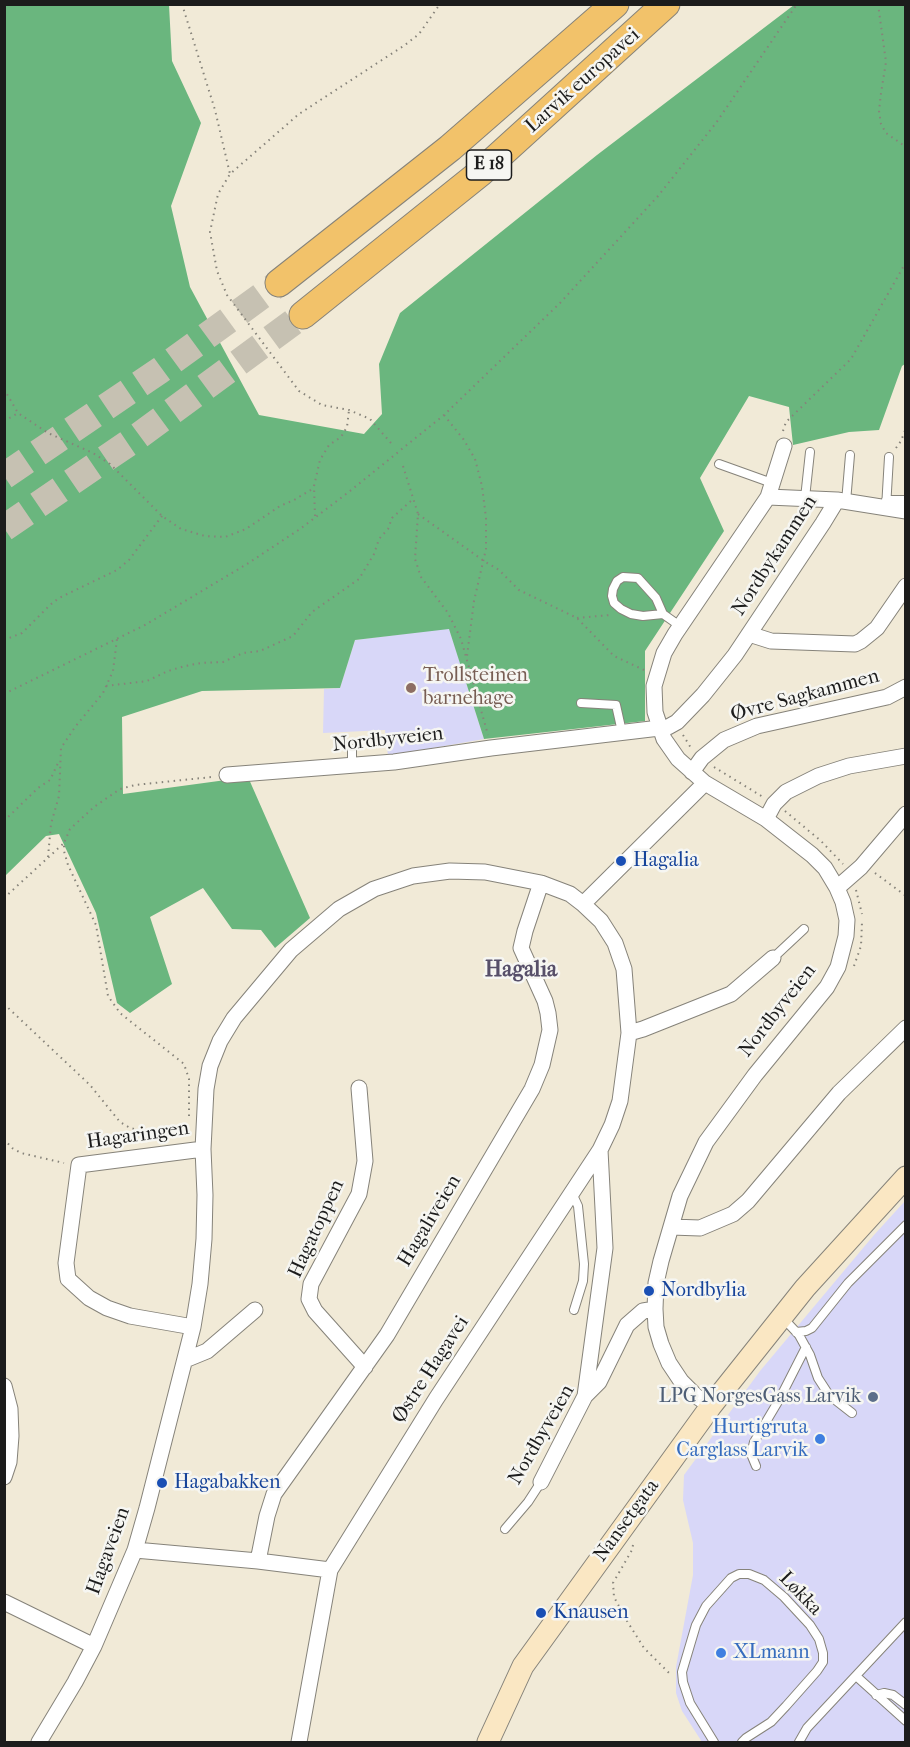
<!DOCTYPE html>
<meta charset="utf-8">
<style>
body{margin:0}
#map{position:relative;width:910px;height:1747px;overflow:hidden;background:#f1ead7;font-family:"IM FELL French Canon",serif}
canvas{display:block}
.frame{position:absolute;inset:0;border:6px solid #1c1c1c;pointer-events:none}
</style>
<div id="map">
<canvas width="910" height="1747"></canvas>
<div class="frame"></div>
</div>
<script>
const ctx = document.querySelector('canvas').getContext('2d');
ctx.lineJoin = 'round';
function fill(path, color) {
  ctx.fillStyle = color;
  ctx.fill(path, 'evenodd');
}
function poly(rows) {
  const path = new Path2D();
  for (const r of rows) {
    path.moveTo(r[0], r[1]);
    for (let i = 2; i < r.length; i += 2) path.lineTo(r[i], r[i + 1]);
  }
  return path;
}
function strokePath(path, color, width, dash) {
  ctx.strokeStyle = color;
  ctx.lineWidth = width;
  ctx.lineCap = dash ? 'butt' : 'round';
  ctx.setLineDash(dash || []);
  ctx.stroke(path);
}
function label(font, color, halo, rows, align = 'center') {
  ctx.font = font + ' "IM FELL French Canon",serif';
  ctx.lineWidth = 5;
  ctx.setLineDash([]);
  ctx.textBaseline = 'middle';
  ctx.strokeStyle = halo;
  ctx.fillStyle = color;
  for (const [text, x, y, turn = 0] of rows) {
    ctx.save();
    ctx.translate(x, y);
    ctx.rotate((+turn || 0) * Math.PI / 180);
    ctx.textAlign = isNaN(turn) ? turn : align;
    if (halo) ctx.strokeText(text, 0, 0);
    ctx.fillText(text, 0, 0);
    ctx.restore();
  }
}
const built = poly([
 [449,628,484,739,388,756,385,730,323,733,324,689,340,688,355,640],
 [905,1201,905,1742,702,1742,682,1711,676,1693,676,1667,693,1575,693,1543,683,1500,684,1475,760,1371,874,1235]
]);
const forest = poly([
 [5,5,169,5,172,61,201,123,171,206,190,287,259,415,364,434,382,414,379,364,400,313,597,155,794,5,905,5,905,364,902,366,879,430,849,432,793,445,789,407,749,396,700,478,724,531,645,651,645,721,484,739,449,629,355,640,340,688,202,691,122,717,123,794,248,777,310,918,275,948,261,930,232,929,203,888,150,917,172,984,130,1013,117,1003,96,913,59,834,46,836,5,876]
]);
const highwayTunnel = poly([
 [4,476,159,371,279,283],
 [4,528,136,438,303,315]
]);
const path = poly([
 [182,4,215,110,230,174],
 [878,4,886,62,881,93,879,111,881,124,886,133,906,147],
 [4,389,18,413,48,433,93,453,110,464,162,516,181,529,205,536,225,537,246,529,280,506,294,500,314,488],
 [444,415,464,440,475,459,482,486,486,518,486,549,474,601,467,656],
 [4,421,18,413],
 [783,431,786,422,851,359,906,262],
 [391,443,370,419,349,410,322,405,299,391,227,295,217,271,210,232,218,194,230,174,299,114,405,45,419,34,440,4],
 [896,448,901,441,906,428],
 [403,466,418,514,415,559,421,577,448,613,461,639,488,735],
 [418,514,484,561,499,570,519,590,577,618,614,656,644,670],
 [315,516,314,486,320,460,329,445,341,437,347,427,349,410],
 [577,618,610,615],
 [4,640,22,633,50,605,59,598,117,570,129,560,162,516],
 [106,686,147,681,168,671,185,666,201,663,223,662,243,653,260,651,293,636,312,612,359,579,374,554,379,539,388,529,392,518,413,499],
 [4,694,145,625,247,564,300,529,350,491,444,415,560,303,658,196,716,123,797,4],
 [683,735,691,748],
 [714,767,763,797],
 [785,811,821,841,843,864],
 [4,821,38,788,50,780,59,761],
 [48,857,51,824,59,796,61,748,75,727,103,693,113,671,117,639],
 [875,873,906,896],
 [856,890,862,914],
 [4,898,64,843],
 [854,966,861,946,862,922],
 [4,1004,90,1085,120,1122,130,1128,143,1131,175,1131,190,1136],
 [189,1116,189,1079,184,1064,120,1013,108,996,96,925,68,865,64,851,64,843,70,829,94,807,120,789,135,785,212,777],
 [4,1139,12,1148,21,1153,64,1163],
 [633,1545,632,1550,613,1583,614,1597,627,1621,644,1648,672,1676]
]);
const lane = poly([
 [719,464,772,483],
 [805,498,810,452],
 [886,500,906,500],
 [846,502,850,455],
 [886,508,889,457],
 [663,614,643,616,631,614,621,609,614,603,612,596,613,589,617,581,623,577,638,578,656,598,663,614,680,626],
 [581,703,616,705,622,732],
 [352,749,352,766],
 [773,958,804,929],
 [572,1193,578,1206,584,1264,583,1281,574,1310],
 [783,1318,799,1335,810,1355,818,1378,829,1395,852,1413],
 [796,1332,806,1331,812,1328,848,1283,906,1225],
 [756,1466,751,1454,754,1442,779,1400,806,1347],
 [505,1529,528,1502,541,1482],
 [856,1676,906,1721],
 [876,1695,884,1693,893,1695,906,1705],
 [714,1742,690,1703,683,1682,682,1672,696,1625,706,1606,731,1578,739,1574,749,1574,764,1580,784,1597,810,1625,819,1639,823,1653,823,1662,817,1671,786,1706,771,1722,746,1738,742,1742],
 [799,1742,807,1728,906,1622]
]);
const street = poly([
 [768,497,837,500,906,511],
 [749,634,771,641,855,644,861,641,877,628,906,586],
 [692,772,702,758,724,740,757,726,887,697,906,687],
 [227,775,394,762,491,748,668,727,677,722,703,695,735,655,823,523,837,500],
 [766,819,774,804,786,792,818,776,849,766,906,756],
 [837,888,861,867,906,814],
 [583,904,705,783],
 [629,1033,643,1029,731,994,773,958],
 [359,1088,365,1161,359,1194,311,1284,309,1299,315,1311,365,1367],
 [671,1227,700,1228,733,1214,748,1201,839,1093,906,1028],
 [193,1327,130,1316,107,1308,89,1298,68,1279,66,1263,79,1165,203,1149],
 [185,1360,207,1351,255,1310],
 [4,1386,10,1409,11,1436,9,1462,4,1477],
 [585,1396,605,1248,600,1150],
 [711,1406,696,1396,681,1381,669,1363,661,1344,656,1327,655,1309,656,1283,661,1261,680,1196,706,1142,755,1075,827,987,838,967,846,936,847,920,843,902,837,888,825,868,812,855,766,819,705,783,678,759,664,739,655,712,654,686,664,653,675,634,768,497,784,446],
 [541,1482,585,1396,599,1382,627,1325,643,1311,655,1309],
 [135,1550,258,1561,330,1570],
 [258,1561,267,1516,274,1494,387,1335,532,1089,542,1065,550,1030,548,1013,545,1001,521,948,525,931,541,883],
 [4,1602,94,1646],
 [39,1742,75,1682,94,1646,135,1550,147,1508,193,1327,200,1284,204,1239,205,1195,203,1149,206,1089,210,1066,220,1041,234,1018,291,950,339,909,374,889,413,876,450,871,485,872,541,883,570,894,583,904,601,921,615,943,624,969,629,1033,620,1101,612,1125,600,1150,436,1399,330,1570,299,1742]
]);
const secondary = poly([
 [488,1742,523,1666,711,1406,805,1288,906,1177]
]);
const highway = poly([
 [279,283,450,148,615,4],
 [303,315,480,173,666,4]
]);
const markers = [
 [411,688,6,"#8d6e63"],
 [621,861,6,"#1a4fb4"],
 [649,1291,6,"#1a4fb4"],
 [873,1397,6,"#5c6f8a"],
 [820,1439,6,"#3f7fe0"],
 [162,1483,6,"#1a4fb4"],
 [541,1613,6,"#1a4fb4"],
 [721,1653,6,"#3f7fe0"]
];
const shields = [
 [489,165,45]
];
const shieldNames = [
 ["E 18",489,165]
];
const streetNames = [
 ["Larvik europavei",583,81,-42],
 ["Nordbykammen",775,556,-57],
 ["Øvre Sagkammen",805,696,-15],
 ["Nordbyveien",388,740,-6],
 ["Nordbyveien",778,1011,-52],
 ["Hagaringen",138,1136,-8],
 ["Hagaliveien",430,1221,-59],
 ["Hagatoppen",317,1229,-65],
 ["Østre Hagavei",431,1370,-57],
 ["Nordbyveien",542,1435,-60],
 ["Nansetgata",627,1521,-54],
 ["Hagaveien",109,1551,-70],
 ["Løkka",800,1594,46]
];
const educationNames = [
 ["Trollsteinen",423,676],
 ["barnehage",423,699]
];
const transitNames = [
 ["Hagalia",633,861],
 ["Nordbylia",661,1291],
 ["Hagabakken",174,1483],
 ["Knausen",553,1613]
];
const serviceNames = [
 ["LPG NorgesGass Larvik",861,1397]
];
const shopNames = [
 ["Hurtigruta",808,1428],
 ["Carglass Larvik",808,1451],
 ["XLmann",733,1653,"left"]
];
const quarterNames = [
 ["Hagalia",521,971]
];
fill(built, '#d8d7f8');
fill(forest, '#6ab67e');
strokePath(highwayTunnel, '#c6c1b2', 27, [27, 14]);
strokePath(lane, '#86837a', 10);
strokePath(street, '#86837a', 17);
strokePath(secondary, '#86837a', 23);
strokePath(highway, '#86837a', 29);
strokePath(path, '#86837a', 2, [1.5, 4.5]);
strokePath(lane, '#fff', 8);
strokePath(street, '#fff', 15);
strokePath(secondary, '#fae7c3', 21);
strokePath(highway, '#f2c26a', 27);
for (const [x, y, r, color] of markers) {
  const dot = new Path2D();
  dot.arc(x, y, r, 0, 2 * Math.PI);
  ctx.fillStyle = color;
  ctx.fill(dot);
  strokePath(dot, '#f6f6f2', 2);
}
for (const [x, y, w] of shields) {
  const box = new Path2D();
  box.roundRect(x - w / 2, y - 15, w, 30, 4.5);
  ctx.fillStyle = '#f6f6f2';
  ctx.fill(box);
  strokePath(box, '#1c1c1c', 1.5);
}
label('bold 18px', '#1c1c1c', null, shieldNames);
label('20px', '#1c1c1c', '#f6f6f2', streetNames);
label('20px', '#785e54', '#f6f6f2', educationNames, 'left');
label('20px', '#164399', '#f6f6f2', transitNames, 'left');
label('20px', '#4e5e75', '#f6f6f2', serviceNames, 'right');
label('20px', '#366cbe', '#f6f6f2', shopNames, 'right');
label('bold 22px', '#574f69', '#f6f6f2', quarterNames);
</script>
